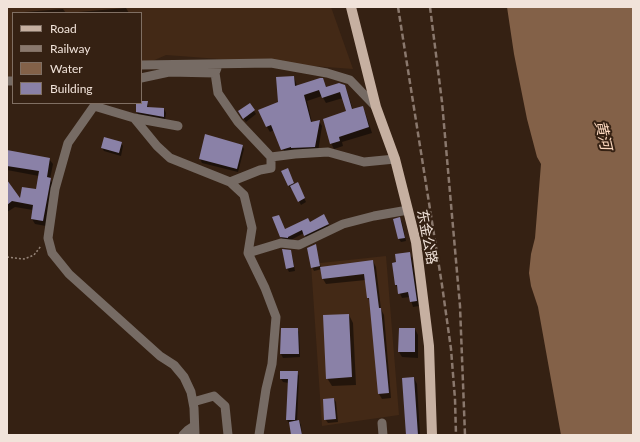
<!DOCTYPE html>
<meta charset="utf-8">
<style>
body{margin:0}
#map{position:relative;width:640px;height:442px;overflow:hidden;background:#352113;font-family:Lato,sans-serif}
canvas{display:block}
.frame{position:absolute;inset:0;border:8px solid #f1e3da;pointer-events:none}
.legend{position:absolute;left:12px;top:12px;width:130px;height:92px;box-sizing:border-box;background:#352113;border:1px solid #806f63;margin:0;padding:5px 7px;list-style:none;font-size:12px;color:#f1e3da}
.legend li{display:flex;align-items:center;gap:8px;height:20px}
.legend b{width:20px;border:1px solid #806f63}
</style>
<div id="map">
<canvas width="640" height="442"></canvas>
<div class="frame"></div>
<ul class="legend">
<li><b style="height:5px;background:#c6b0a1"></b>Road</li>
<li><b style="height:5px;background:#8a786d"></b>Railway</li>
<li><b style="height:11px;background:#836148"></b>Water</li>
<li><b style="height:11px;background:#8a81a7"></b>Building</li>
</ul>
</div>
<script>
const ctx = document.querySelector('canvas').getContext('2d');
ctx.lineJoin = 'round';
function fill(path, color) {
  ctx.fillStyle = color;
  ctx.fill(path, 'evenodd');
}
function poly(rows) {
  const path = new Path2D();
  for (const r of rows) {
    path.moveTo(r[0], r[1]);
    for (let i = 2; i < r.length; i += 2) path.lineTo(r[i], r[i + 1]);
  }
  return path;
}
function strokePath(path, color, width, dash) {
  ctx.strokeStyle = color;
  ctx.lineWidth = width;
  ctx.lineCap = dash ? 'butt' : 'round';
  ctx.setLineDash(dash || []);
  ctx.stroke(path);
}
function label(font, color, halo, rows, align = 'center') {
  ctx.font = font + ' Lato,"Noto Sans SC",sans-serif';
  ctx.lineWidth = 4;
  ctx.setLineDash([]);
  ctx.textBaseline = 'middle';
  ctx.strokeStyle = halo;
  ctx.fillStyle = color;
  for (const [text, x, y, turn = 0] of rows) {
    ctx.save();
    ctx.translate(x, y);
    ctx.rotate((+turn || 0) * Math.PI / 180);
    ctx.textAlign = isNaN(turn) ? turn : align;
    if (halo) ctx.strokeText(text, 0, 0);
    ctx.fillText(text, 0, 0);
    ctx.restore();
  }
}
const built = poly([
 [7,7,331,7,353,69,166,55,141,66,141,13,13,13,13,84,7,85],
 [386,256,399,415,322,426,311,264]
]);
const water = poly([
 [507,7,633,7,633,435,561,435,538,307,531,286,529,273,531,254,535,238,541,164,537,157,527,119,514,54]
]);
const shadow = poly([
 [126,8,129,13,24,13,24,12,63,9,66,13],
 [294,77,297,86,322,79,327,88,344,86,347,91,353,110,362,107,365,112,372,133,342,142,343,146,334,149,331,143,347,112,343,98,326,103,322,96,307,101,312,123,319,121,322,126,318,152,286,155,274,130,270,132,267,127],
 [141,102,147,102,149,108,164,109,166,113,165,120,139,116,137,112,137,103,141,103],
 [254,111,256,114,246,122,241,115],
 [206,136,242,145,244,149,238,172,202,163,200,159],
 [121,143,123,146,121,156,104,151,102,148],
 [7,151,49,159,53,164,50,179,53,184,46,226,35,224,32,219,33,210,15,207,7,212,7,181,21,201,37,191,39,176,7,170],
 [289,173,295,185,299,187,306,202,301,205,292,188,291,189,289,186],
 [324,216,330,228,307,239,304,233,289,241,283,241,281,237,285,230,309,223],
 [400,219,402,222,406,241,401,242,399,239],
 [315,245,321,268,373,261,376,267,381,309,384,315,391,398,382,399,379,394,370,302,368,298,366,280,326,284,323,279,322,269,314,271,312,267],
 [290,251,292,255,295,271,289,272,287,268],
 [409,253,412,258,419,306,413,307,410,297,402,298,396,285,397,263],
 [349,315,353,323,356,385,332,386,327,378],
 [282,329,297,329,299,332,300,357,283,358,281,354],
 [415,329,418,335,418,358,402,357,399,352],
 [297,372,299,376,297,422,299,421,301,425,302,435,292,435,291,423,289,423,287,420,289,383,283,382,281,379],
 [414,378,417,384,420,435,407,435],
 [334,399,336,402,338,422,328,423,325,419]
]);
const building = poly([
 [294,76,295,86,320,78,323,78,326,87,339,83,345,85,352,109,363,106,369,127,339,137,340,141,330,144,323,119,346,111,340,92,322,98,319,90,304,95,311,122,320,120,315,147,291,148,291,147,281,150,271,125,266,127,258,110,278,102,276,77],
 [141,101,148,101,147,107,164,108,164,117,136,112,136,103,141,103],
 [250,103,255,110,243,119,238,111],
 [205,134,243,145,237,169,199,159],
 [104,137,122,142,119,153,101,148],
 [7,150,50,158,47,177,51,178,43,221,31,219,33,205,12,201,7,205,7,180,20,198,22,187,36,189,39,171,7,166],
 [288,168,294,183,288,186,281,171],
 [298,182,305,198,298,202,290,186],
 [324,214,329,224,304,236,302,230,288,237,288,238,280,237,272,217,279,215,285,229,308,218,310,222],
 [400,217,405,238,398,239,393,219],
 [316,244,320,266,311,268,307,248],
 [282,249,291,250,294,267,286,269],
 [410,252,417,301,410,302,408,292,398,294,397,285,395,285,392,263,396,262,395,254],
 [373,260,379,308,381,308,389,393,378,394,369,298,367,298,364,274,322,279,320,267],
 [349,314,352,377,326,379,323,315],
 [281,328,298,328,299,354,280,354],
 [399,328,415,328,415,352,398,352],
 [280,371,298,371,295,420,286,420,288,379,280,379],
 [414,377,418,435,406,435,402,378],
 [334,398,336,419,324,420,323,399],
 [299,420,302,435,291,435,289,422]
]);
const path = poly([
 [7,257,24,259,34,255,41,246]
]);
const minor = poly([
 [141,65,271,63,327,73,350,80,376,107],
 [215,73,218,93,238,122,271,157,271,168,260,170,230,182],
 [141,78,169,72,215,73,217,68],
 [7,81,13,81],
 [97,104,94,106,68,143,55,189,48,238,52,253,69,274,160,356,174,365,184,377,191,392,194,408,195,435],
 [94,106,134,118,157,146,170,158,230,182,244,195,252,228,248,253,265,288,276,317,272,364,266,389,259,435],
 [134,118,178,126],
 [271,157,295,154,328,152,364,162,395,159],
 [248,253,281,243,299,245,343,224,374,216,408,210],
 [193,402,214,396,225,406,228,435],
 [382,423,383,435],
 [183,435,188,430,194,426]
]);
const major = poly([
 [351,7,376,107,395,159,416,242,429,346,432,435]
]);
const rail = poly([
 [398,7,442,285,451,349,455,399,456,435],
 [430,7,442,102,460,306,465,435]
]);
const streetNames = [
 ["东金公路",427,237,79]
];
const waterNames = [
 ["黄河",603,135,77]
];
fill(built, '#432916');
fill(water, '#836148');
fill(shadow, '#0007');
fill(building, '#8a81a7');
strokePath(path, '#958478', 1.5, [2, 2]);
strokePath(minor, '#766b64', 9);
strokePath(major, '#c6b0a1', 10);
strokePath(rail, '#8a786d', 2.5, [6, 3]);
label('14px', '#f1e3da', '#352113', streetNames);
label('italic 15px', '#fbd7be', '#352113', waterNames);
</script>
